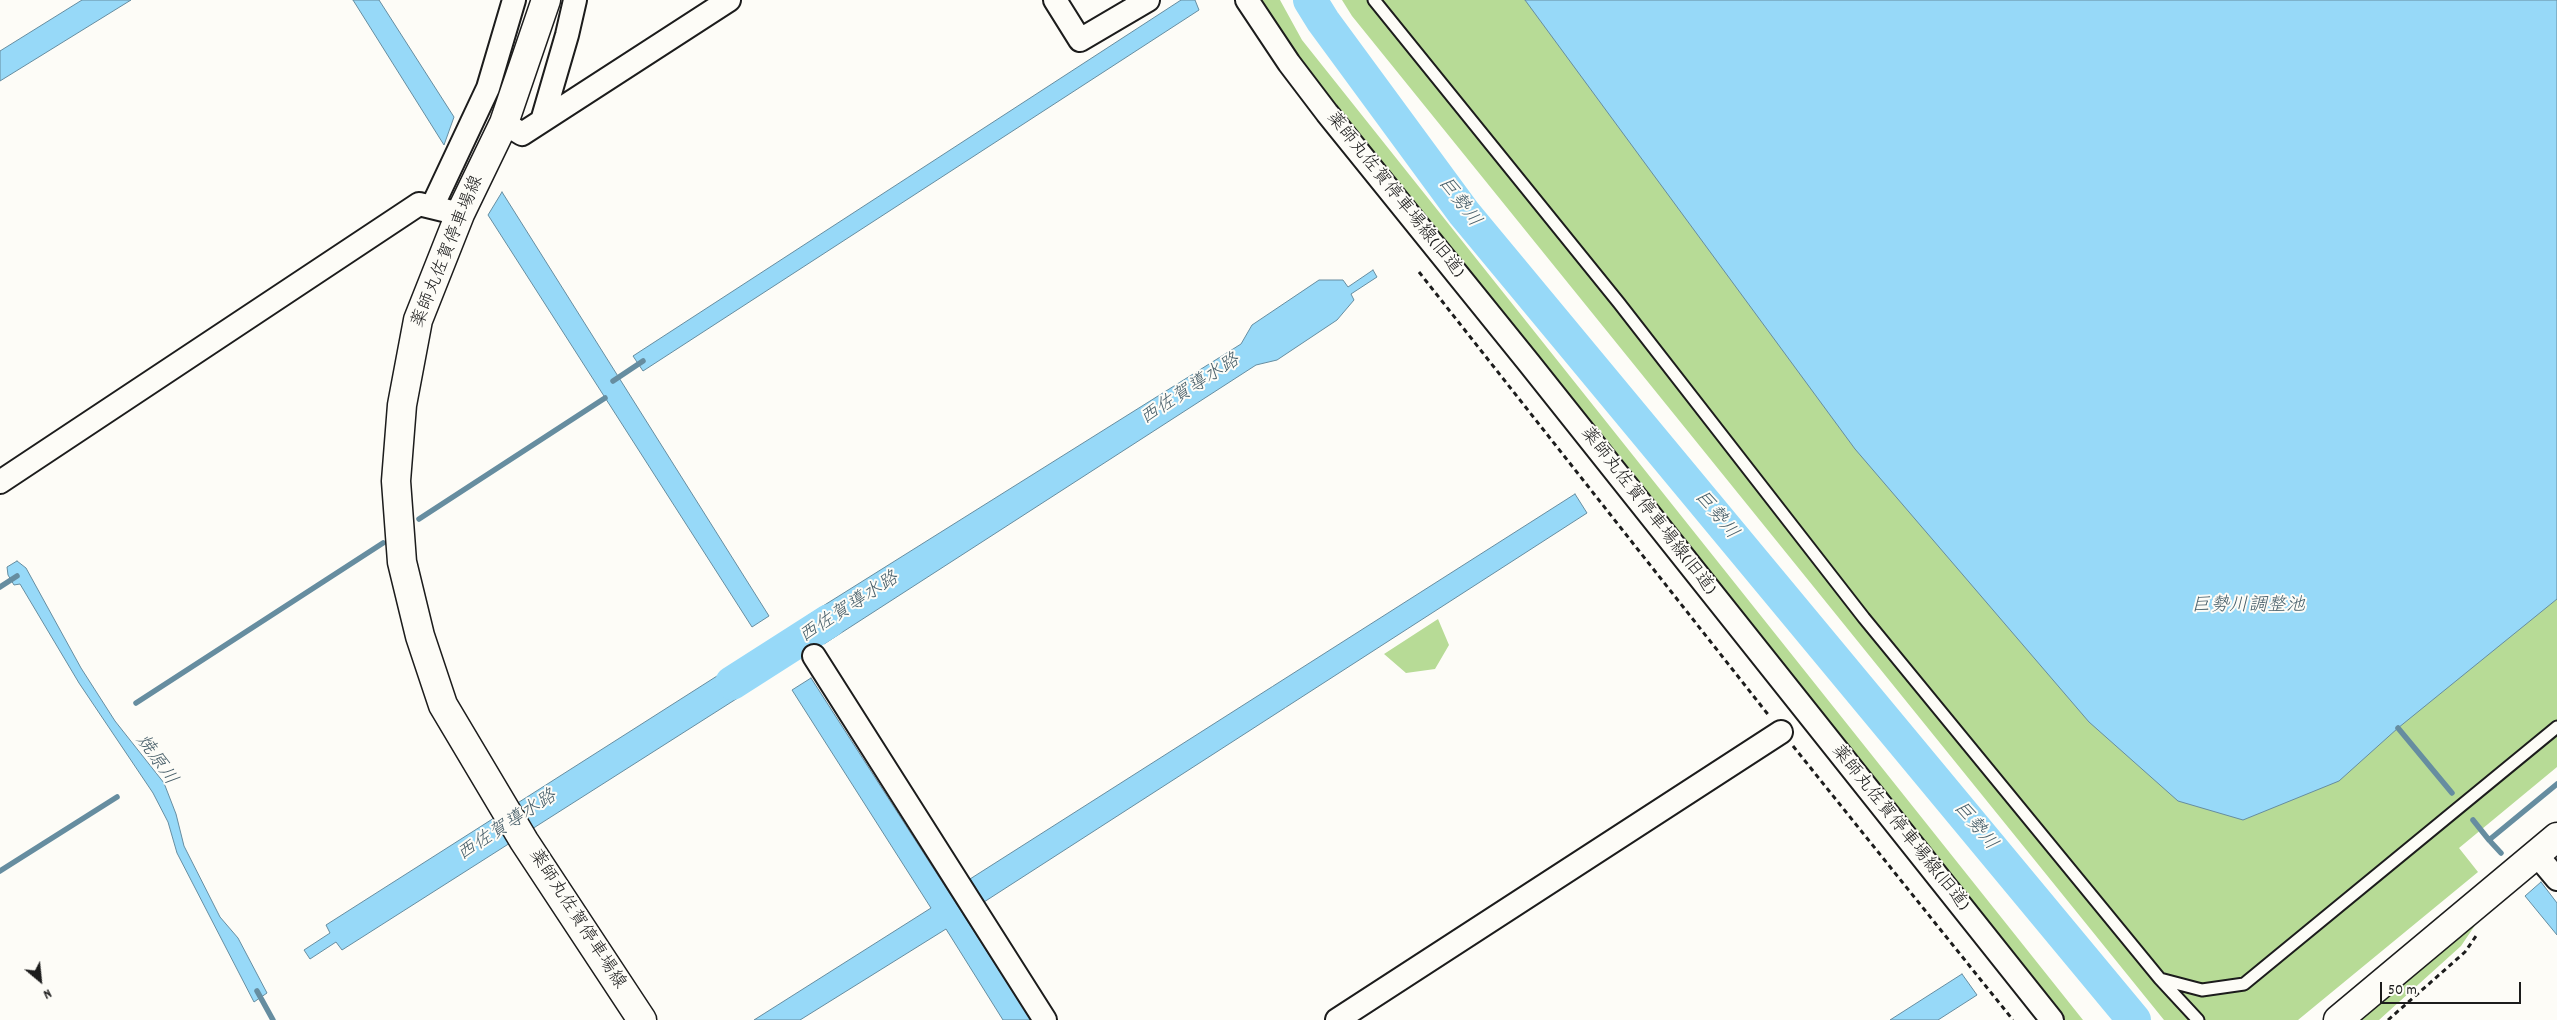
<!DOCTYPE html>
<meta charset="utf-8">
<style>
body{margin:0}
#map{position:relative;width:2557px;height:1020px;overflow:hidden;background:#fdfcf7;font-family:Dekko,sans-serif}
canvas{display:block}
.north{position:absolute;left:15px;top:955px;width:50px;height:50px;-webkit-text-stroke:4px #fdfcf7;paint-order:stroke;rotate:152deg;font-size:14px;font-weight:700;line-height:20px;text-align:center;color:#1c1c1c}
.north::after{content:'';display:block;margin:auto;width:18px;height:22px;background:#1c1c1c;clip-path:polygon(50% 0,100% 100%,50% 72%,0 100%)}
.scale{position:absolute;left:2380px;top:982px;width:141px;height:22px;box-sizing:border-box;border:2px solid #1c1c1c;border-top:0;padding-left:6px;font-size:15px;line-height:18px;white-space:nowrap;color:#1c1c1c;-webkit-text-stroke:4px #fdfcf7;paint-order:stroke}
</style>
<div id="map">
<canvas width="2557" height="1020"></canvas>
<div class="north">N</div>
<div class="scale">50 m</div>
</div>
<script>
const ctx = document.querySelector('canvas').getContext('2d');
ctx.lineJoin = 'round';
function fill(path, color) {
  ctx.fillStyle = color;
  ctx.fill(path, 'evenodd');
}
function poly(rows) {
  const path = new Path2D();
  for (const r of rows) {
    path.moveTo(r[0], r[1]);
    for (let i = 2; i < r.length; i += 2) path.lineTo(r[i], r[i + 1]);
  }
  return path;
}
function strokePath(path, color, width, dash) {
  ctx.strokeStyle = color;
  ctx.lineWidth = width;
  ctx.lineCap = dash ? 'butt' : 'round';
  ctx.setLineDash(dash || []);
  ctx.stroke(path);
}
function label(font, color, halo, rows, align = 'center') {
  ctx.font = font + ' Dekko,"Klee One",sans-serif';
  ctx.lineWidth = 4;
  ctx.setLineDash([]);
  ctx.textBaseline = 'middle';
  ctx.strokeStyle = halo;
  ctx.fillStyle = color;
  for (const [text, x, y, turn = 0] of rows) {
    ctx.save();
    ctx.translate(x, y);
    ctx.rotate((+turn || 0) * Math.PI / 180);
    ctx.textAlign = isNaN(turn) ? turn : align;
    if (halo) ctx.strokeText(text, 0, 0);
    ctx.fillText(text, 0, 0);
    ctx.restore();
  }
}
const green = poly([
 [1256,0,1280,0,1302,40,2083,1020,2061,1020,1351,134],
 [1342,0,1551,0,2557,532,2557,767,2459,848,2478,872,2298,1020,2164,1020,1352,16],
 [1438,619,1449,645,1435,669,1406,673,1384,654],
 [2482,915,2461,946,2379,1020,2358,1020]
]);
const water = poly([
 [82,0,131,0,0,81,0,51,82,0],
 [353,0,379,0,454,117,444,145,353,0],
 [1181,0,1195,0,1199,10,643,371,633,356,1181,0],
 [1525,0,2557,0,2557,599,2398,728,2339,781,2243,820,2178,801,2089,722,1855,449,1525,0],
 [502,192,769,616,752,627,488,215,502,192],
 [1373,270,1377,277,1351,294,1354,300,1337,320,1277,360,1256,365,824,644,818,634,792,651,786,642,812,625,807,616,1241,344,1252,325,1319,280,1343,280,1348,287,1373,270],
 [1575,494,1587,513,984,902,970,879,1575,494],
 [17,561,26,568,81,668,115,721,164,783,176,814,184,846,220,917,238,938,267,993,254,1002,177,853,168,822,153,793,79,683,20,584,14,585,8,575,7,567,17,561],
 [769,655,775,663,750,679,755,687,342,950,336,942,310,959,304,950,330,933,326,925,739,662,744,670,769,655],
 [811,678,1031,1020,1003,1020,946,929,800,1020,754,1020,931,908,792,690,811,678],
 [2541,882,2557,903,2557,935,2525,896,2541,882],
 [1962,974,1977,995,1938,1020,1890,1020,1962,974]
]);
const stream = poly([
 [613,381,643,361],
 [419,519,605,398],
 [0,587,17,576],
 [136,703,383,543],
 [2398,728,2452,793],
 [2473,820,2489,840],
 [2501,853,2489,840,2557,784],
 [0,871,117,797],
 [257,991,273,1020]
]);
const river = poly([
 [1310,0,1323,21,1464,213,2134,1020],
 [732,683,829,621]
]);
const path = poly([
 [1419,272,1770,717],
 [1793,746,2013,1020],
 [2388,1020,2465,952,2476,936]
]);
const lane = poly([
 [1374,0,1619,303,1864,618,2160,979,2202,990,2244,984,2557,727],
 [2160,979,2198,1020]
]);
const street = poly([
 [1055,0,1080,40,1148,0],
 [1247,0,1289,63,1327,113,1529,363,2052,1020],
 [542,121,567,35,575,0],
 [504,123,522,134,729,0],
 [432,207,488,88,514,0],
 [0,482,419,204,460,214],
 [814,656,1045,1020],
 [2536,854,2557,879],
 [1337,1020,1781,732]
]);
const secondary = poly([
 [546,0,504,123,460,214,418,320,402,405,396,481,402,562,420,636,443,705,524,841,642,1020],
 [2338,1020,2557,837]
]);
const streetNames = [
 ["薬師丸佐賀停車場線(旧道)",1394,196,51],
 ["薬師丸佐賀停車場線",449,252,-68],
 ["薬師丸佐賀停車場線(旧道)",1647,512,52],
 ["薬師丸佐賀停車場線(旧道)",1899,829,51],
 ["薬師丸佐賀停車場線",576,920,57]
];
const waterNames = [
 ["巨勢川",1458,203,53],
 ["西佐賀導水路",1191,391,-33],
 ["巨勢川",1715,516,50],
 ["巨勢川調整池",2248,607],
 ["西佐賀導水路",850,609,-33],
 ["焼原川",155,761,55],
 ["西佐賀導水路",508,827,-33],
 ["巨勢川",1974,827,50]
];
fill(green, '#b7db96');
fill(water, '#97d9f8');
strokePath(water, '#668da0', 1);
strokePath(stream, '#668da0', 5.5);
strokePath(river, '#97d9f8', 34);
strokePath(lane, '#1c1c1c', 15);
strokePath(street, '#1c1c1c', 26);
strokePath(secondary, '#1c1c1c', 31);
strokePath(path, '#1c1c1c', 3, [5, 4]);
strokePath(lane, '#fdfcf7', 11);
strokePath(street, '#fdfcf7', 22);
strokePath(secondary, '#fdfcf7', 28);
label('18px', '#1c1c1c', '#fdfcf7', streetNames);
label('italic 19px', '#475e69', '#fdfcf7', waterNames);
</script>
